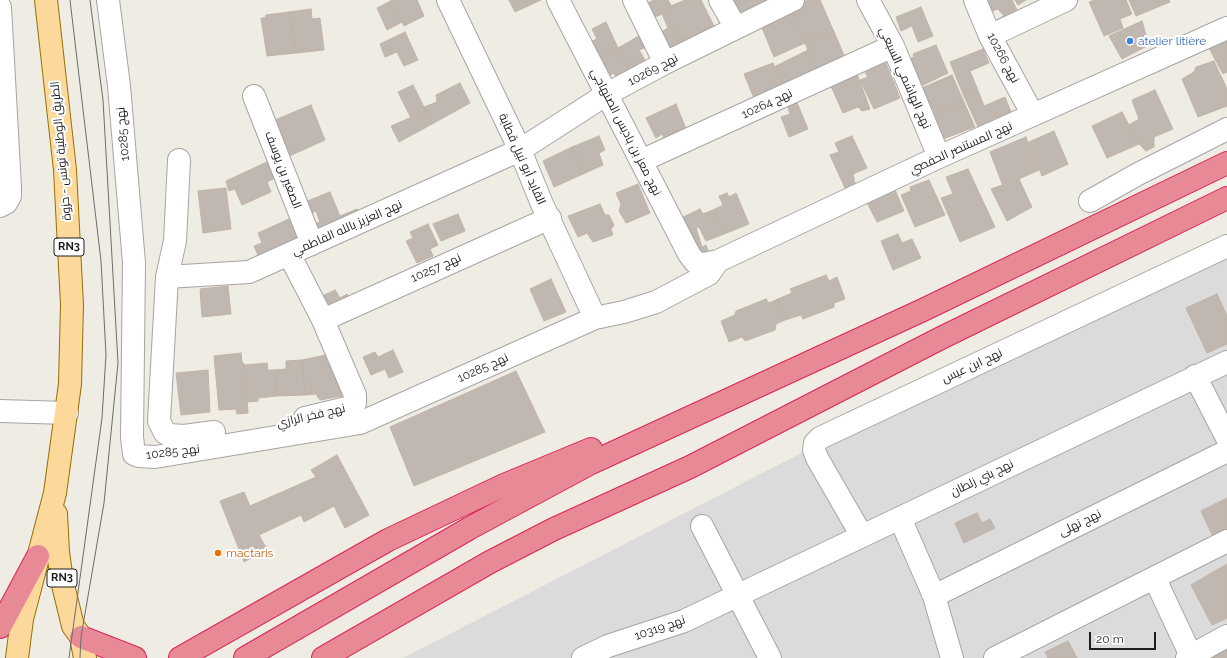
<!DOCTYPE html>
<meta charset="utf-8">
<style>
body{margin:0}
#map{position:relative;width:1227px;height:658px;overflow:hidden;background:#efece4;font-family:Raleway,sans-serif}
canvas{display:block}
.scale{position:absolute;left:1089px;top:632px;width:67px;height:18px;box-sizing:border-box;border:2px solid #1e1e1e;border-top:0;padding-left:5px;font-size:12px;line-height:14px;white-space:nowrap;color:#1e1e1e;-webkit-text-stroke:3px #fff;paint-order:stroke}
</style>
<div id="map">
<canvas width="1227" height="658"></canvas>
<div class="scale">20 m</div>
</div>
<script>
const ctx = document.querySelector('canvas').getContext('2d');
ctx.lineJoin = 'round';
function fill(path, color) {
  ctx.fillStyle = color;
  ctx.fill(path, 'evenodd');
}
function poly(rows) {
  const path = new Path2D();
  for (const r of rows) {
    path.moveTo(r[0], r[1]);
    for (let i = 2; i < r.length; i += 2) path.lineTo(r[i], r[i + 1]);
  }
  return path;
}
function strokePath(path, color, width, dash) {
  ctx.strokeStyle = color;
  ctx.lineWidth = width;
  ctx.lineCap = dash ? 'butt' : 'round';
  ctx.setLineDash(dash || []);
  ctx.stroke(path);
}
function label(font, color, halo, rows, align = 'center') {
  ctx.font = font + ' Raleway,Cairo,sans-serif';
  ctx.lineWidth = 4;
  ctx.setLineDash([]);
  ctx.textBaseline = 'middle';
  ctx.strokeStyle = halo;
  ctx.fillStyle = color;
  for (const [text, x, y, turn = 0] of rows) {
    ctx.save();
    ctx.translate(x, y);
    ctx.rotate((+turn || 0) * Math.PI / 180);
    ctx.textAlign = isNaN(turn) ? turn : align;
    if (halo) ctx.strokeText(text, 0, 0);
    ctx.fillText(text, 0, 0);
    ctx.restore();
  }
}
const residential = poly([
 [1227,234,1227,658,403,658]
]);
const building = poly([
 [391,0,417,0,424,16,404,26,391,0],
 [509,0,541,0,515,12,509,0],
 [654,0,668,0,673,9,646,21,639,7,654,0],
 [685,0,701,0,714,26,682,41,673,26,668,28,662,14,673,9,671,6,685,0],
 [728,0,770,0,739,21,728,0],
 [808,0,820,0,834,32,805,43,790,9,808,0],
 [982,0,1012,0,1021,18,989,24,1004,16,998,9,989,12,982,0],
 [1015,0,1026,0,1018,5,1015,0],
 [1095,0,1126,0,1132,14,1120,19,1123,28,1104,36,1089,2,1095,0],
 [1129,0,1169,0,1170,2,1136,16,1129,0],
 [391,1,402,22,387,30,377,8,391,1],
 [921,7,933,36,918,42,912,26,901,31,896,17,921,7],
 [311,9,312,19,320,18,324,50,296,53,289,12,311,9],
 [790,9,805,43,774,57,760,23,790,9],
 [289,12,296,53,267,56,261,18,265,18,266,15,289,12],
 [1142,21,1149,45,1122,59,1109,36,1142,21],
 [606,22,618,48,596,60,588,43,597,39,592,29,606,22],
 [673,26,682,41,681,43,669,50,660,33,668,28,673,26],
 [405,32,418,60,404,66,397,52,385,57,380,44,405,32],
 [646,32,652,45,639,50,646,62,630,70,618,48,646,32],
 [834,32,847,62,817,73,805,43,834,32],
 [1227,40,1227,72,1223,74,1209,48,1227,40],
 [936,45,948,73,913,90,902,62,914,57,913,54,936,45],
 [618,48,631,72,617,79,614,73,603,79,593,61,618,48],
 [983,49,989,63,970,71,977,88,963,94,950,62,983,49],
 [808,50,818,77,786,92,774,67,808,50],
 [1214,61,1227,89,1227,106,1198,117,1182,79,1194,72,1196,67,1214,61],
 [773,63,786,92,756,103,744,74,773,63],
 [886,63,900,98,874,109,860,80,868,77,865,72,886,63],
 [857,74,870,109,862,111,858,107,843,113,830,84,857,74],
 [952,75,963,100,944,110,942,104,926,112,917,90,952,75],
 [460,83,470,103,432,124,424,107,437,102,436,95,460,83],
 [413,85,426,111,411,118,398,92,413,85],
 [977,88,984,106,1005,97,1011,112,978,127,963,94,977,88],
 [1155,90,1173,129,1154,137,1154,147,1146,151,1139,144,1129,125,1139,119,1132,100,1155,90],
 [796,100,808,129,789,137,781,117,790,114,787,104,796,100],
 [963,100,975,127,943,139,933,109,942,104,944,110,963,100],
 [676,104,687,131,665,140,662,134,656,138,646,118,676,104],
 [311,105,325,140,285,158,270,122,311,105],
 [426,111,432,124,399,142,391,126,426,111],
 [1122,112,1139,144,1107,158,1092,126,1122,112],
 [1054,131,1068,164,1042,176,1029,142,1054,131],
 [599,136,605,150,599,153,603,165,583,174,572,147,599,136],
 [852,136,867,168,853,174,855,184,845,188,830,155,839,152,835,143,852,136],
 [1026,137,1039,170,1003,186,990,152,1026,137],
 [572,147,583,174,554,187,543,161,572,147],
 [269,161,275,178,267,182,271,192,242,205,235,189,229,191,226,181,269,161],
 [968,169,995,227,960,242,941,198,953,194,946,177,968,169],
 [1019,179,1032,207,1007,221,991,189,1019,179],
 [929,180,945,215,915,227,901,195,911,191,910,187,929,180],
 [892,183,904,211,877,222,863,195,892,183],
 [638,184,650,213,626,223,619,211,621,204,616,193,638,184],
 [226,188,231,229,203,233,198,191,226,188],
 [330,192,340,216,357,209,361,219,316,238,311,225,320,222,316,211,310,214,305,202,330,192],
 [727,193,729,197,736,193,749,224,724,234,713,210,723,205,719,196,727,193],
 [600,204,605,215,609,215,614,225,611,229,613,235,593,242,587,233,578,237,568,216,600,204],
 [700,209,703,214,713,210,724,234,706,241,699,227,696,228,702,247,706,245,708,251,693,258,675,221,700,209],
 [458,214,465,231,441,241,433,224,458,214],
 [289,219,293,229,298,227,305,244,261,262,254,246,262,243,258,233,289,219],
 [428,224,438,245,430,249,433,256,417,263,406,241,413,238,410,232,428,224],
 [898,234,902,243,912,239,921,258,893,270,881,241,898,234],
 [826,275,829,281,837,277,845,299,834,303,834,307,803,319,801,315,785,320,778,299,792,293,790,289,826,275],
 [551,279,566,312,544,321,530,289,551,279],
 [228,286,231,314,202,317,200,289,228,286],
 [335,290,340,298,347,294,352,304,329,315,320,297,335,290],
 [1217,294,1227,316,1227,344,1207,353,1186,308,1217,294],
 [766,299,769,303,778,299,785,320,776,324,775,330,745,341,742,337,729,342,721,321,735,315,736,311,766,299],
 [393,350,403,372,389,378,385,369,371,375,363,357,375,352,378,357,393,350],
 [241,353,242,362,245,365,248,413,237,414,236,409,219,410,214,356,241,353],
 [326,355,347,395,320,400,316,394,305,395,302,360,326,355],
 [302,360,305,395,277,396,275,370,286,369,286,361,302,360],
 [267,363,268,370,275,370,277,396,258,398,258,401,248,402,245,365,267,363],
 [208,370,210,412,181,415,176,373,208,370],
 [516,371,545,432,414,486,390,427,516,371],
 [337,455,369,515,345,528,334,506,304,522,301,515,259,535,267,549,244,562,220,501,244,492,250,506,316,477,311,470,337,455],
 [1227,498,1227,534,1215,541,1201,511,1227,498],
 [977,513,982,523,990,519,995,528,964,543,955,523,977,513],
 [1227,564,1227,618,1212,625,1191,585,1227,564],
 [1068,641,1077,658,1048,658,1045,652,1068,641],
 [1227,650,1227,658,1210,658,1227,650]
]);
const minor = poly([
 [108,0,119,86,134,263,132,437,134,454,139,456,155,457,360,423,595,318,624,312,656,302,709,274,718,261],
 [448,0,520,150,542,204,595,318],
 [558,0,689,254,695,262,703,264,718,261,939,157,1227,28],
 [634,0,665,63],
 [720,0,736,28],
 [868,0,893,46,939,157],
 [975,0,990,36,1033,115],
 [0,7,10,187,10,196,6,203,0,206],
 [990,36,1066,0],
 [254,96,312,244],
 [179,160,175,241,167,277,159,421,165,433,170,435,184,436,214,432],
 [641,161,893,46],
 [1090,201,1138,174,1227,129],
 [289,254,323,320,355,395,355,403,351,407,305,418],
 [167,277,249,272,520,150,607,94,665,63,793,0],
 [323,320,550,218],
 [1195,376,1227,438],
 [0,411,67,413],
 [900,518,934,596,952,658],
 [702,526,770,658],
 [862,536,817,458,814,450,815,443,820,438,1227,246],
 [1155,579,1192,658],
 [934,596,1227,451],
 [583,658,608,646,684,621,1227,362],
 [995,658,1227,541],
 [1187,658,1227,636]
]);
const major = poly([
 [56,514,58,552,62,581,73,626,81,637,85,658],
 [17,658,22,619,55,493,70,384,72,305,65,170,46,0]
]);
const highway = poly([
 [0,627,38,556],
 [81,637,135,658],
 [180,658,388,540,504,485,591,449],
 [245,658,470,528,591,463,923,310,1227,163],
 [323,658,490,562,554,529,690,467,941,338,1227,198]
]);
const tram = poly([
 [69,658,102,418,106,355,101,261,70,0],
 [80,658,81,637,104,503,118,363,103,100,90,0]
]);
const markers = [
 [1130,41,4,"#3f7fe0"],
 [218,553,4,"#e8710a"]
];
const shields = [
 [69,247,30],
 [62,578,30]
];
const shieldNames = [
 ["RN3",69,247],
 ["RN3",62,578]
];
const shopNames = [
 ["atelier litière",1138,41]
];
const streetNames = [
 ["نهج 10266",1003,58,62],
 ["نهج 10269",653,70,-28],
 ["نهج الهاشمي السبعي",905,78,66],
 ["نهج 10264",767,104,-25],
 ["نهج معز بن باديس الصنهاجي",626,132,63],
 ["نهج 10285",123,134,-95],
 ["نهج المستنصر الحفصي",961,148,-24],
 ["الطريق الوطنية تونس - حزوة",61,151,-95],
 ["القايد أبو نبيل قطابة",522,159,66],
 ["الصغير بن يوسف",283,170,69],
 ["نهج العزيز بالله الفاطمي",347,228,-24],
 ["نهج 10257",436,268,-24],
 ["نهج ابن عيس",972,366,-25],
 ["نهج 10285",483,368,-24],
 ["نهج فخر الرازي",311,416,-13],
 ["نهج 10285",173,452,-7],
 ["نهج بني زلطان",982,478,-26],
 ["نهج نهلى",1080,523,-26],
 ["نهج 10319",660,628,-19]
];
const foodNames = [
 ["mactaris",226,553]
];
fill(residential, '#dcdbdb');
fill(building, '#c0b8b0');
strokePath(building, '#c1b3a6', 1);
strokePath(minor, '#a5a5a5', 24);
strokePath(major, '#976f00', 24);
strokePath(highway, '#db2356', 24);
strokePath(minor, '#fff', 22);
strokePath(major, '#fcd99b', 22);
strokePath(highway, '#e78a96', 22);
strokePath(tram, '#6c6c6c', 1);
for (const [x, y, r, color] of markers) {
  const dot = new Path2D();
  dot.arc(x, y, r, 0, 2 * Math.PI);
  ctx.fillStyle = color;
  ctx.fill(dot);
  strokePath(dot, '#fff', 1.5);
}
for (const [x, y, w] of shields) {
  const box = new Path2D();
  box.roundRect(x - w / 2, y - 9, w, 18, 3);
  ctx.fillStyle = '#fff';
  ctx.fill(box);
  strokePath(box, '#1e1e1e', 1);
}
label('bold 11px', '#1e1e1e', null, shieldNames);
label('12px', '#366cbe', '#fff', shopNames, 'left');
label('12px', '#1e1e1e', '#fff', streetNames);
label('12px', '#c56008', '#fff', foodNames, 'left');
</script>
